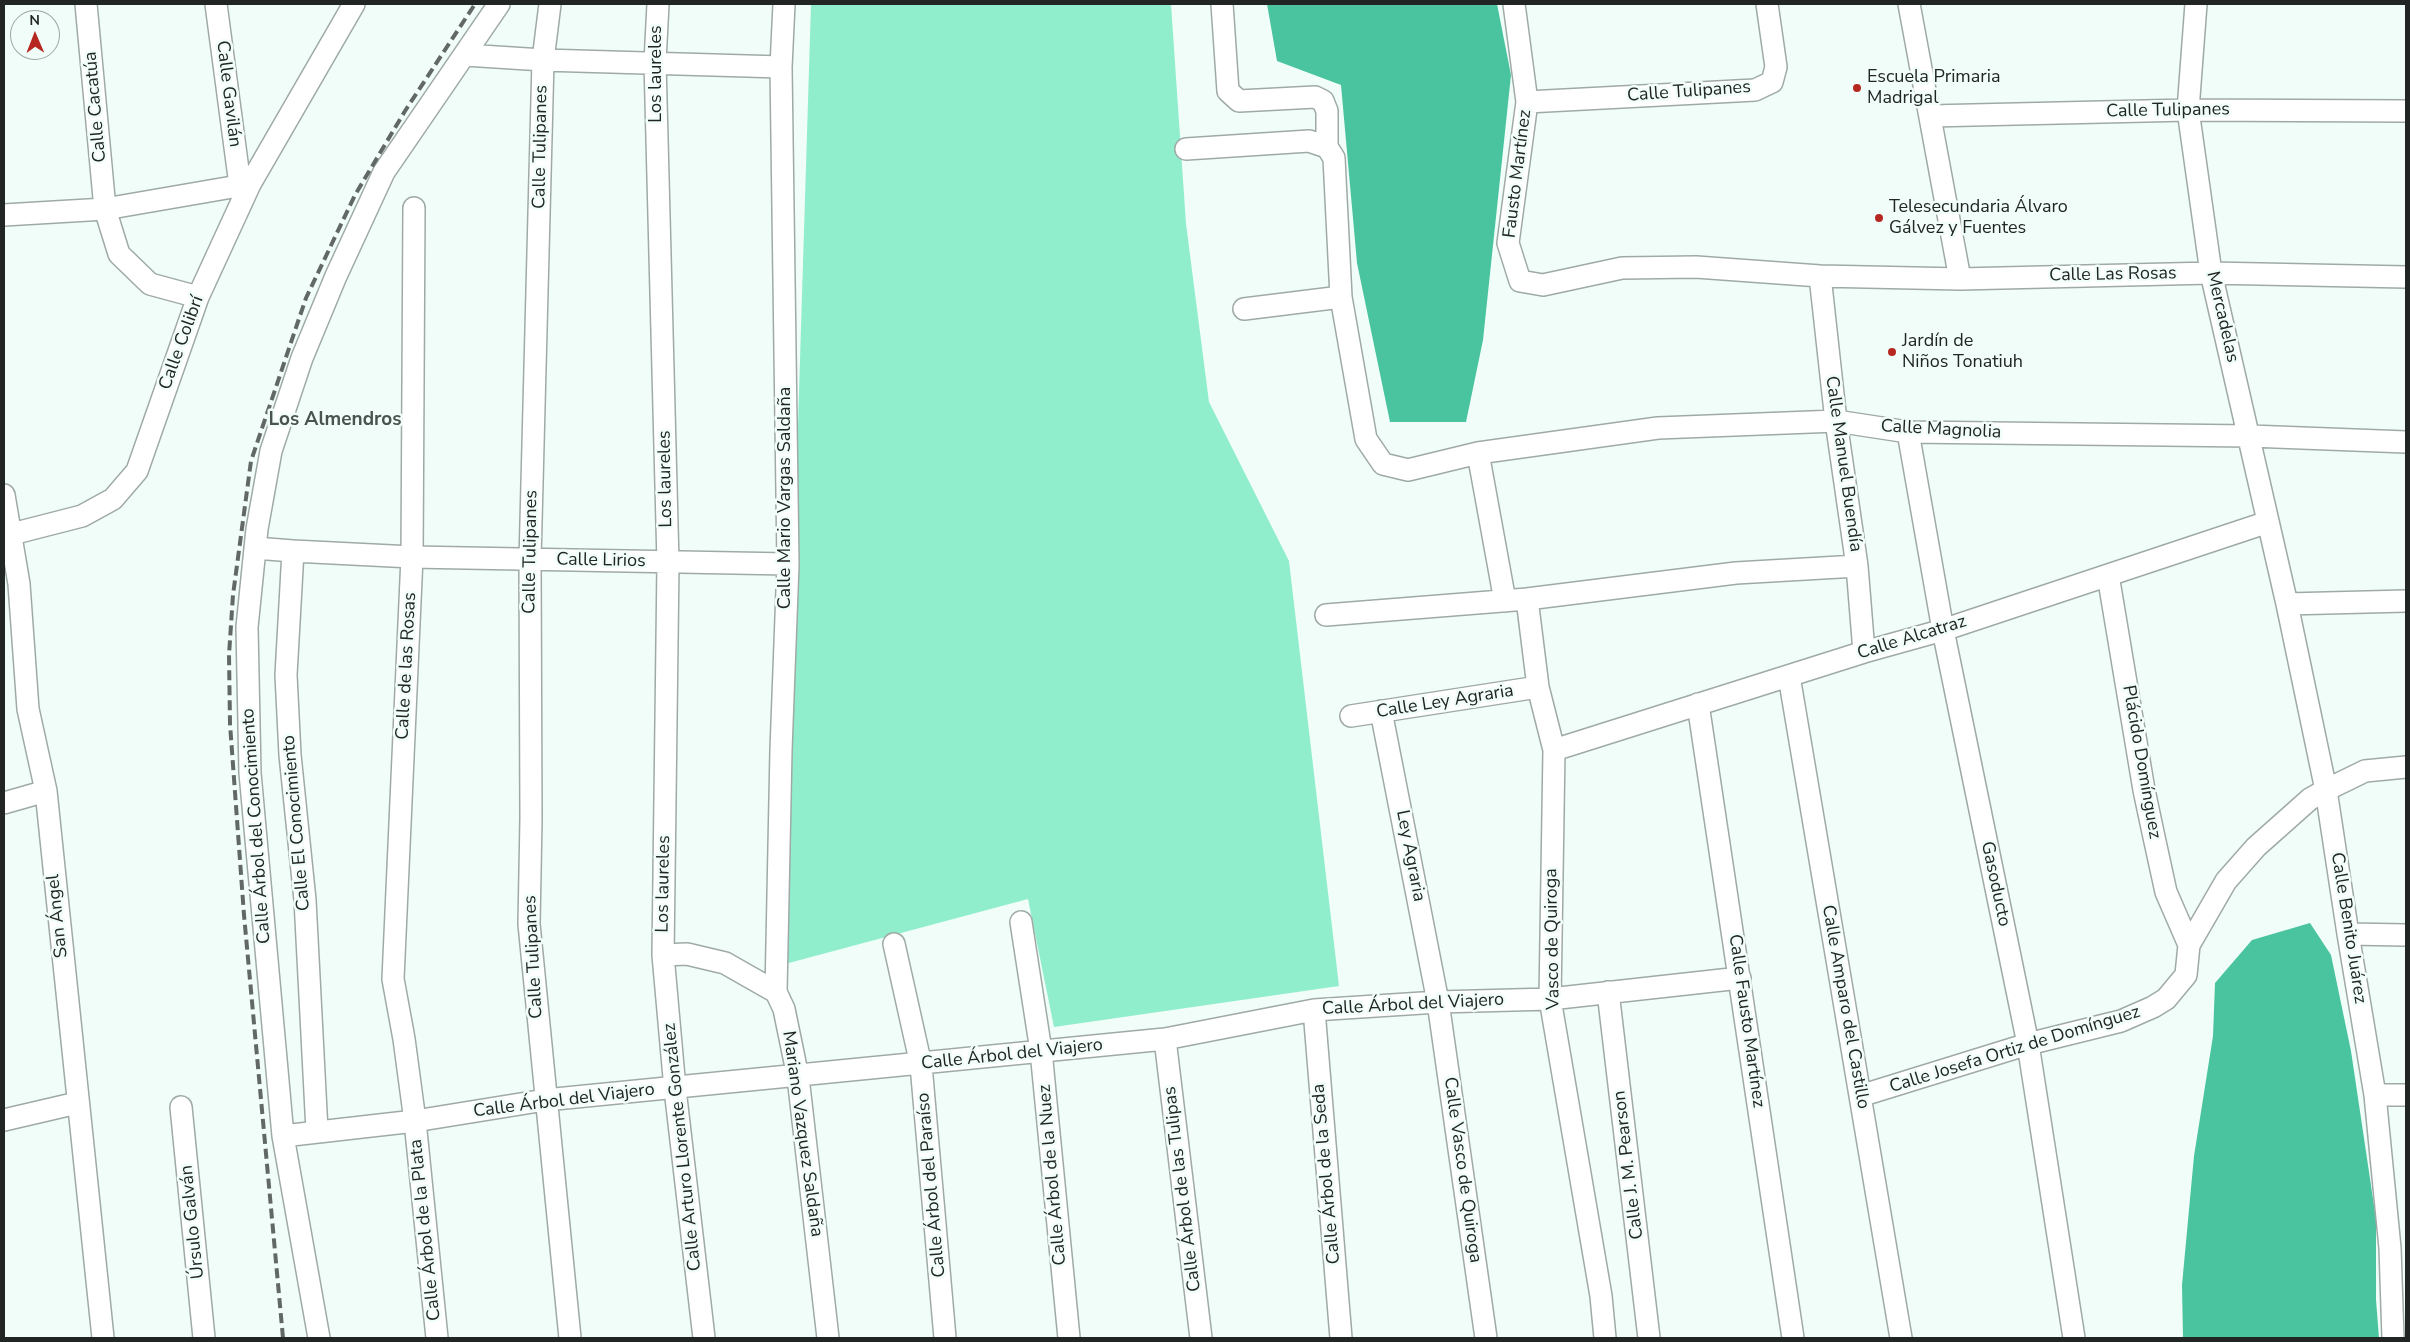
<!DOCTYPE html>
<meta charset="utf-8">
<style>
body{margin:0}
#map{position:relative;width:2410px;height:1342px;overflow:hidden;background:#f1fdf8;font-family:"Nunito Sans",sans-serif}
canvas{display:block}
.frame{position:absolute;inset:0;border:5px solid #212523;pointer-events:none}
.north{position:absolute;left:10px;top:10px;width:50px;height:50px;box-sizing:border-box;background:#f1fdf8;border:1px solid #9ea7a3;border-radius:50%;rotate:359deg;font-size:14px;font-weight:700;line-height:20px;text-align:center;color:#212523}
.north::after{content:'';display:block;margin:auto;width:18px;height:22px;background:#b62722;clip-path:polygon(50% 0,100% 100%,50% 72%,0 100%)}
</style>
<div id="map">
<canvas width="2410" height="1342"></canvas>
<div class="frame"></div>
<div class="north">N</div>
</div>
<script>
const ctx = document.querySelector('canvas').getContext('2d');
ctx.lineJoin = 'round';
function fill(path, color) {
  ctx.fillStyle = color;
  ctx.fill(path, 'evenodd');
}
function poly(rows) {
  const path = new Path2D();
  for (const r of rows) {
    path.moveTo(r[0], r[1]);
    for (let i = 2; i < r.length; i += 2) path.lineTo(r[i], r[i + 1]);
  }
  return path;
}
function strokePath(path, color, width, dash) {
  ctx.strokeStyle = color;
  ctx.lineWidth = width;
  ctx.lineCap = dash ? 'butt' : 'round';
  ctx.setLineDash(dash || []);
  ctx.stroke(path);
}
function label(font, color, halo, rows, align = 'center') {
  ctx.font = font + ' "Nunito Sans",sans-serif';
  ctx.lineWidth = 5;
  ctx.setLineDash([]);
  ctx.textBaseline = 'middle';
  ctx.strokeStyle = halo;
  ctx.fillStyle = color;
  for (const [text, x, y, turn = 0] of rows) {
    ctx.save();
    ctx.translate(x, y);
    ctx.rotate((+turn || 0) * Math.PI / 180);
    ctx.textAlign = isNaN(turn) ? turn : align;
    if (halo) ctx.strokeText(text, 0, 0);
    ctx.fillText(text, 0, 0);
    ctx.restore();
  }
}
const green = poly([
 [811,4,1171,4,1186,224,1209,402,1289,561,1339,986,1054,1027,1028,899,785,964,794,554]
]);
const water = poly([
 [1267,4,1497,4,1511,75,1483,340,1466,422,1390,422,1357,263,1341,85,1277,61],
 [2310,923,2331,955,2351,1051,2376,1219,2376,1300,2379,1338,2183,1338,2182,1285,2194,1156,2213,1036,2215,983,2252,940]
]);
const minor = poly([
 [86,4,105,209,119,254,150,284,198,297],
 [216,4,240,185],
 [550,4,543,60,530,560,531,819,529,924,570,1338],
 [658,4,655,62,668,563,663,955,675,1089,704,1338],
 [1222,4,1228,91,1239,101,1315,97,1323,101,1327,111,1327,147],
 [1514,4,1527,102,1508,243,1520,281,1543,285,1622,268,1696,267,1820,276,1960,279,2211,273,2406,277],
 [1909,4,1960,279],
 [2196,4,2188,110,2211,273,2287,604,2326,790,2348,934,2375,1095,2390,1248,2393,1338],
 [465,55,543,60,781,67],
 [1527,102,1755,90,1772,82,1776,67,1767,4],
 [1930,116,2188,110,2406,111],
 [1186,149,1309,141,1327,147,1334,158,1341,297,1366,439,1383,464,1408,470,1478,453,1658,428,1836,421,1908,432,2250,436,2406,442],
 [414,208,412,557,393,979,404,1039,415,1121,437,1338],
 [4,215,105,209,250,184],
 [1820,276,1836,421,1857,566,1864,652],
 [1244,309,1341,297],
 [1908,432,1943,630,2028,1044,2074,1338],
 [1478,453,1505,601],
 [4,495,19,584,28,709,46,791,103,1338],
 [4,536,82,516,113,499,137,471,198,297,250,184,354,4],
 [255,548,293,551,286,675,290,755,305,900,317,1131],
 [293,551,412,557,788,564],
 [2108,575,2144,790,2154,837,2166,892,2189,945],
 [1527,599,1538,687,1554,750,1550,999,1601,1296,1605,1338],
 [2287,604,2406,601],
 [1326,615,1527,599,1736,573,1857,566],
 [1789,676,1901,1338],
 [1698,704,1793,1338],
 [1381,711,1438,1002,1486,1338],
 [1351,716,1538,687],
 [1554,750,1864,652,1943,630,2268,522],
 [4,803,46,791],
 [1021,922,1041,1051,1069,1338],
 [2348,934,2406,935],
 [894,944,921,1065,945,1338],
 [663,955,687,954,725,963,776,992,784,1009,798,1077,828,1338],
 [776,992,781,750,788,564,781,67,784,4],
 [1608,992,1649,1338],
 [1314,1010,1341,1338],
 [1165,1039,1201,1338],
 [2375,1095,2406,1095],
 [1860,1096,2028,1044,2121,1021,2153,1007,2166,999,2186,975,2189,945,2226,881,2256,847,2310,799,2326,790,2365,771,2406,767],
 [181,1107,204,1338],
 [4,1120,77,1103],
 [283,1136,415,1121,545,1100,1165,1039,1314,1010,1438,1002,1550,999,1740,978],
 [319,1338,283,1136,250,773,247,627,257,529,271,451,302,358,336,276,384,172,499,4]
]);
const rail = poly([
 [283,1338,244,915,230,724,229,655,233,595,251,461,306,298,355,195,405,111,475,4]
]);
const markers = [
 [1857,88,5,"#b62722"],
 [1879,218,5,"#b62722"],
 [1892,352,5,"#b62722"]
];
const streetNames = [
 ["Los laureles",657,74,-90],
 ["Calle Tulipanes",1689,92,-4],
 ["Calle Gavilán",228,94,83],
 ["Calle Cacatúa",96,107,-95],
 ["Calle Tulipanes",2168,111,-1],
 ["Calle Tulipanes",541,147,-89],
 ["Fausto Martínez",1518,174,-83],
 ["Calle Las Rosas",2113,275,-1],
 ["Mercadelas",2222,317,77],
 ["Calle Colibrí",182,343,-70],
 ["Calle Magnolia",1941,430,3],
 ["Calle Manuel Buendía",1843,464,82],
 ["Los laureles",666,479,-91],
 ["Calle Mario Vargas Saldaña",786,498,-90],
 ["Calle Tulipanes",531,552,-89],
 ["Calle Lirios",601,561,1],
 ["Calle Alcatraz",1912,638,-17],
 ["Calle de las Rosas",407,666,-87],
 ["Calle Ley Agraria",1445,702,-9],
 ["Plácido Domínguez",2141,762,80],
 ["Calle El Conocimiento",297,823,-95],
 ["Calle Árbol del Conocimiento",257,826,-94],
 ["Ley Agraria",1410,856,79],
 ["Los laureles",664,884,-89],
 ["Gasoducto",1995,884,78],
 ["San Ángel",58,916,-96],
 ["Calle Benito Juárez",2348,928,81],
 ["Vasco de Quiroga",1553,939,-91],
 ["Calle Tulipanes",534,957,-93],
 ["Calle Árbol del Viajero",1413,1005,-3],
 ["Calle Amparo del Castillo",1845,1007,80],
 ["Calle Fausto Martínez",1746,1021,82],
 ["Calle Josefa Ortiz de Domínguez",2015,1050,-17],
 ["Calle Árbol del Viajero",1012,1055,-6],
 ["Calle Árbol del Viajero",564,1101,-7],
 ["Mariano Vazquez Saldaña",802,1134,82],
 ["Calle Arturo Llorente González",683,1147,-96],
 ["Calle J. M. Pearson",1629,1165,-97],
 ["Calle Vasco de Quiroga",1462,1170,82],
 ["Calle Árbol de la Seda",1327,1174,-95],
 ["Calle Árbol de la Nuez",1053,1175,-95],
 ["Calle Árbol del Paraíso",932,1185,-95],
 ["Calle Árbol de las Tulipas",1183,1189,-97],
 ["Úrsulo Galván",193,1222,-96],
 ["Calle Árbol de la Plata",426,1230,-96]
];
const poiNames = [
 ["Escuela Primaria",1867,78],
 ["Madrigal",1867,99],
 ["Telesecundaria Álvaro",1889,208],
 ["Gálvez y Fuentes",1889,229],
 ["Jardín de",1902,342],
 ["Niños Tonatiuh",1902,363]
];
const neighbourhoodNames = [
 ["Los Almendros",335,420]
];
fill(green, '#91eecd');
fill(water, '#4ac49e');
strokePath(minor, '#9faaa6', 24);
strokePath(minor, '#fff', 21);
strokePath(rail, '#626865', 4, [10, 5]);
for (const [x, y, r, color] of markers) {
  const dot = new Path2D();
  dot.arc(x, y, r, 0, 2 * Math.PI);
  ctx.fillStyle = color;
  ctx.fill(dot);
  strokePath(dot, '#f1fdf8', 2);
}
label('18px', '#212523', '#f1fdf8', streetNames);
label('18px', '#212523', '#f1fdf8', poiNames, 'left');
label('bold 19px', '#4a534f', '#f1fdf8', neighbourhoodNames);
</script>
